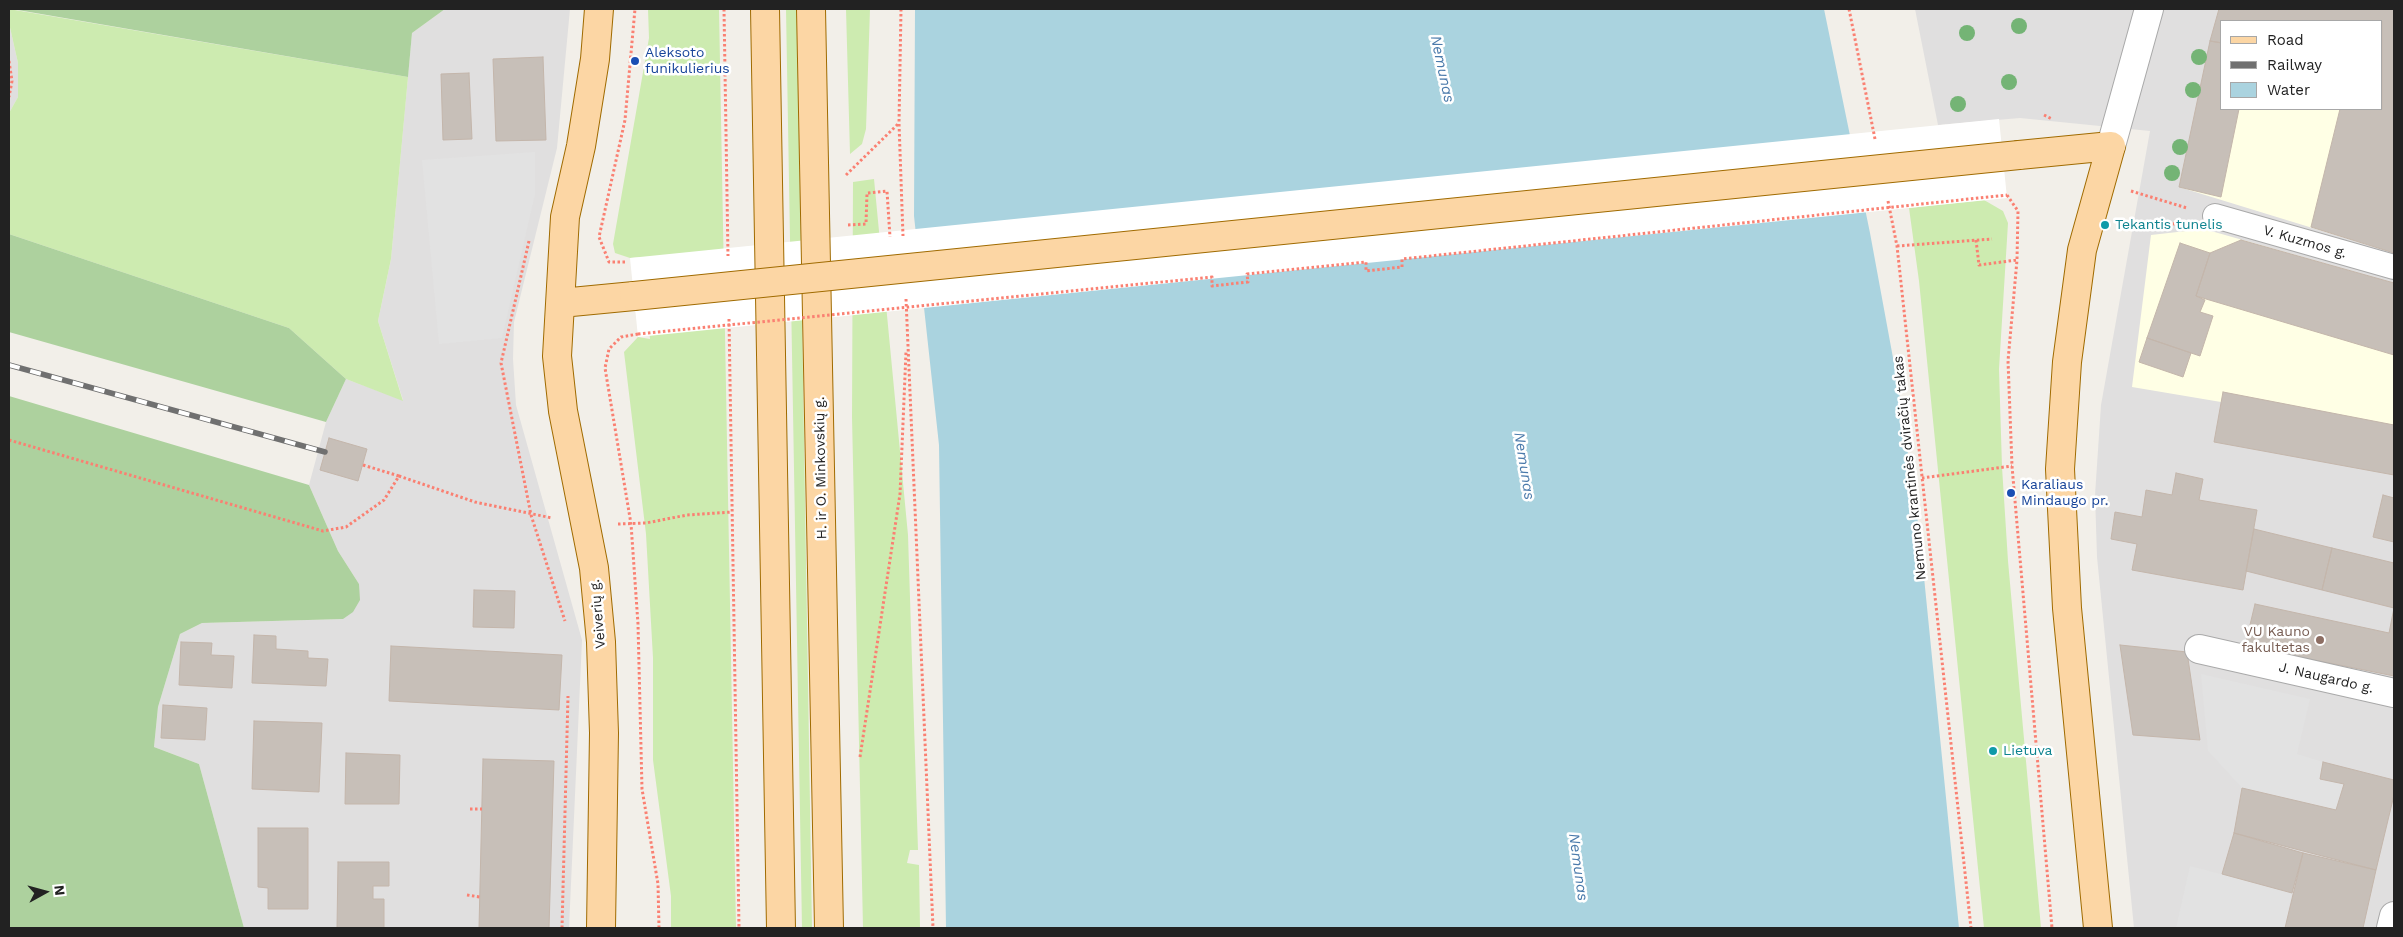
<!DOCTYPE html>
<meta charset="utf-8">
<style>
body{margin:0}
#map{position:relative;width:2403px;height:937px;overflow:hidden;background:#f2efe9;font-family:"Work Sans",sans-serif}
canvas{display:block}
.frame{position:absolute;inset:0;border:10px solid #222;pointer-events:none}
.legend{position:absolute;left:2220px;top:20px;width:162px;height:90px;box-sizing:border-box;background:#fff;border:1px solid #a7a7a7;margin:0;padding:6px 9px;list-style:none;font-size:15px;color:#222}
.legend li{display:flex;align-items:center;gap:10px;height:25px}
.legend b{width:25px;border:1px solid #a7a7a7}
.north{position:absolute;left:20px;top:867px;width:50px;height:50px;-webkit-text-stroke:4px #fff;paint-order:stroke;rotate:83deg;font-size:14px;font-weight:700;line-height:20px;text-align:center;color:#222}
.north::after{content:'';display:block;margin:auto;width:18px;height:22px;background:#222;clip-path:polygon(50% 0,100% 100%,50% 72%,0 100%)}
</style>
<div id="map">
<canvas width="2403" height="937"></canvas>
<div class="frame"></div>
<ul class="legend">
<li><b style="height:6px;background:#fcd6a4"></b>Road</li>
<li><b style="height:6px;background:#707070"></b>Railway</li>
<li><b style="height:14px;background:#aad3df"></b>Water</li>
</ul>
<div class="north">N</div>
</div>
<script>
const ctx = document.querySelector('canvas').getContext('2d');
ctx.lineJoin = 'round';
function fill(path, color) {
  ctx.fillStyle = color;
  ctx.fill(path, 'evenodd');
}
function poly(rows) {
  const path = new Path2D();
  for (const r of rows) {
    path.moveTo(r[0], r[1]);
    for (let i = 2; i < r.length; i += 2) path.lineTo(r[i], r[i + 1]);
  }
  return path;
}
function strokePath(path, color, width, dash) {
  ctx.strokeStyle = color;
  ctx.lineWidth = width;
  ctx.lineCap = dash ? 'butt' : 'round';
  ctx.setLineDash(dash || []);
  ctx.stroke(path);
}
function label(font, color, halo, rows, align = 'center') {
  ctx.font = font + ' "Work Sans",sans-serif';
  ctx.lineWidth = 5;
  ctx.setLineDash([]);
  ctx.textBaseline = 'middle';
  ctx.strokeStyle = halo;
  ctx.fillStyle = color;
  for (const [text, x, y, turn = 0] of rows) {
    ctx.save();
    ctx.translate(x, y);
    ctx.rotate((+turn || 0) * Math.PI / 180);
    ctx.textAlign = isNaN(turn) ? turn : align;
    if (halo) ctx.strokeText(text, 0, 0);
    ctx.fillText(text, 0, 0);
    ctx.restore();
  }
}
const residential = poly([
 [445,9,570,9,557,148,514,322,513,359,516,405,582,640,569,928,244,928,199,764,154,747,158,707,180,634,202,623,343,619,359,584,338,551,309,485,326,422,346,379,403,400,378,321,391,259,412,33],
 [1915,9,2394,9,2394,928,2134,928,2097,557,2095,495,2101,405,2150,131,2020,118,1938,125],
 [2222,21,2382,21,2382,109,2222,109],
 [9,23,18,63,18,97,9,113]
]);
const education = poly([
 [2219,9,2394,9,2394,253,2179,187],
 [2222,21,2382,21,2382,109,2222,109],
 [2204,229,2394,283,2394,425,2223,392,2221,402,2132,387,2151,235]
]);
const grass = poly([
 [9,9,408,77,391,259,378,321,403,401,346,379,289,328,9,234,9,113,18,97,18,63,9,23],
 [648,9,719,9,736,928,671,928,671,896,653,760,653,658,646,534,624,352,638,337,650,339,642,257,630,258,615,253,613,244,649,38],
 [786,9,797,9,812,928,802,928],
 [846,9,870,9,866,129,862,144,850,154],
 [874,179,908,535,918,850,910,850,907,863,919,865,920,928,863,928,852,417,853,182],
 [1984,200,2003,211,2008,223,1999,369,2002,467,2008,561,2041,928,1984,928,1919,281,1909,208]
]);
const forest = poly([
 [12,9,445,9,412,33,408,77],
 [9,234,289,328,346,379,326,422,9,332],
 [9,396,309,485,338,551,359,584,360,600,353,612,343,619,202,623,180,634,158,707,154,747,199,764,244,928,9,928]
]);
const parking = poly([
 [535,152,535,194,502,338,439,344,422,160],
 [2201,674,2310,699,2297,754,2323,762,2320,780,2344,784,2336,810,2242,788,2208,751],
 [2190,866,2292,893,2285,928,2176,928]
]);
const water = poly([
 [915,9,1824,9,1870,233,1898,385,1920,537,1959,928,946,928,939,445,914,216]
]);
const pier = poly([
 [1999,119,2007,198,638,337,630,258]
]);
const building = poly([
 [2219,9,2394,9,2394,253,2311,227,2340,109,2382,109,2382,21,2222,21,2222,43,2210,41,2219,9],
 [2210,41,2222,43,2222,109,2239,109,2221,197,2179,187,2210,41],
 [543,57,546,140,496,141,493,59,543,57],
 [469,73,472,139,443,140,441,74,469,73],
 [2241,240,2394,283,2394,355,2196,296,2210,253,2241,240],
 [2180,243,2210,253,2196,296,2205,300,2200,312,2213,316,2200,356,2147,338,2180,243],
 [2147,338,2191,353,2183,377,2139,362,2147,338],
 [2223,392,2394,425,2394,475,2214,442,2223,392],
 [329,438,367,449,358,481,320,470,329,438],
 [2176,473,2203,479,2199,500,2257,510,2243,590,2132,570,2137,544,2111,539,2115,512,2142,517,2146,490,2172,495,2176,473],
 [2383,495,2394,498,2394,542,2373,537,2383,495],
 [2254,529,2332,548,2322,590,2246,571,2254,529],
 [2332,548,2394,563,2394,608,2322,590,2332,548],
 [474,590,515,591,514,628,473,627,474,590],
 [2255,604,2389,633,2394,608,2394,676,2245,646,2255,604],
 [254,635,276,636,276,649,308,651,308,658,328,659,326,686,252,683,254,635],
 [181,642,212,643,211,655,234,656,232,688,179,685,181,642],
 [2120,645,2187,652,2200,740,2133,735,2120,645],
 [391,646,562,655,559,710,389,701,391,646],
 [163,705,207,708,205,740,161,738,163,705],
 [254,721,322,723,319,792,252,789,254,721],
 [346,753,400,755,399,804,345,804,346,753],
 [483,759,554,761,549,928,479,928,483,759],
 [2323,762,2394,780,2394,795,2376,870,2234,833,2242,788,2336,810,2344,784,2320,779,2323,762],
 [258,828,308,828,308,909,268,909,268,888,258,887,258,828],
 [2234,833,2303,853,2292,893,2222,874,2234,833],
 [2303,853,2376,870,2363,928,2285,928,2303,853],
 [338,862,389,862,389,886,373,886,373,899,384,899,384,928,337,928,338,862]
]);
const path = poly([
 [724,9,728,256],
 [901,9,899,123,903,236],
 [1849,9,1875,139],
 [9,61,12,81,9,97],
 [2044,115,2052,119],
 [846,175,899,123],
 [2131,191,2187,208],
 [2007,195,2018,211,2017,260,2008,361,2012,466,2052,928],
 [1888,201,1897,246,1971,928],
 [848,225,866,224,867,193,887,191,890,237],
 [2163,226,2187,221],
 [1976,240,1979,265,2017,260],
 [529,241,501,363,531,515,565,621],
 [1897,246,1992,239],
 [625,262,609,262,599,237,625,120,635,9],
 [906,299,933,928],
 [729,319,739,928],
 [638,334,621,337,609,349,605,368,631,524,638,624,642,789,658,884,659,928],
 [9,440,323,531,346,527,384,500,399,476,475,502,552,518],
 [363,465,399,476],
 [1922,478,2012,466],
 [618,524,646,523,687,515,732,512],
 [860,757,900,494,906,352],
 [470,809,482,809],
 [467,895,480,897],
 [562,928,568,696]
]);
const pedestrian = poly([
 [2215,216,2394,267]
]);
const minor = poly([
 [2111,146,2149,9],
 [2199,649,2394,693],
 [2391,928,2394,916]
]);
const primary = poly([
 [599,9,595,59,581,146,565,217,557,356,563,411,594,568,601,642,604,733,601,928],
 [765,9,781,928],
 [811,9,829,928],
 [2019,155,2111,146,2082,250,2067,362,2060,469,2067,608,2098,928],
 [561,303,634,296]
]);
const rail = poly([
 [9,365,325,452]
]);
const pathBridge = poly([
 [638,334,1212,277,1212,286,1248,282,1247,274,1366,262,1366,271,1402,267,1402,259,2007,195]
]);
const primaryBridge = poly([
 [634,296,2019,155]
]);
const trees = [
 [2019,26],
 [1967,33],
 [2199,57],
 [2009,82],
 [2193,90],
 [1958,104],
 [2180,147],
 [2172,173]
];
const markers = [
 [635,61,5,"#1a4fb4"],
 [2105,225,5,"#0f9aa8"],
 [2011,493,5,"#1a4fb4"],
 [2320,640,5,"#8d6e63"],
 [1993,751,5,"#0f9aa8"]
];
const transitNames = [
 ["Aleksoto",645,53],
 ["funikulierius",645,69],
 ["Karaliaus",2021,485],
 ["Mindaugo pr.",2021,501]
];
const cultureNames = [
 ["Tekantis tunelis",2115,225],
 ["Lietuva",2003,751]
];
const streetNames = [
 ["V. Kuzmos g.",2305,242,16],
 ["H. ir O. Minkovskių g.",821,468,-91],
 ["Nemuno krantinės dviračių takas",1910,468,-96],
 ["Veiverių g.",598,614,-95],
 ["J. Naugardo g.",2326,678,13]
];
const educationNames = [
 ["VU Kauno",2310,632],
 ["fakultetas",2310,648]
];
const waterNames = [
 ["Nemunas",1442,69,78],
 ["Nemunas",1524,466,81],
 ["Nemunas",1578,867,82]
];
fill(residential, '#e0dfdf');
fill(education, '#ffffe5');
fill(grass, '#cdebb0');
fill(forest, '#add19e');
fill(parking, '#e2e2e2');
fill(water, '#aad3df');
fill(pier, '#fff');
fill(building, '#c7bfb8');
strokePath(building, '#c4b6ab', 1);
strokePath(pedestrian, '#a9a9a9', 26);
strokePath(minor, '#a9a9a9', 30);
strokePath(primary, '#a06b00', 30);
strokePath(path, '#fa8072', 3, [2.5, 2.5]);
strokePath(pedestrian, '#fff', 24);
strokePath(minor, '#fff', 28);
strokePath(primary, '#fcd6a4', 28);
strokePath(rail, '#707070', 5.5);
strokePath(rail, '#fff', 4, [11]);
strokePath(primaryBridge, '#a06b00', 30, []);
strokePath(pathBridge, '#fa8072', 3, [2.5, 2.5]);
strokePath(primaryBridge, '#fcd6a4', 28);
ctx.fillStyle = '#74b475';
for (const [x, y] of trees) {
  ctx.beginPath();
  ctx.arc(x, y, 8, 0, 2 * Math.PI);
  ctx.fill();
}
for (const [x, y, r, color] of markers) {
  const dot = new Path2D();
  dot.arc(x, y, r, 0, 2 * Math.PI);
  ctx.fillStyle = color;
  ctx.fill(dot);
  strokePath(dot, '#fff', 2);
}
label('14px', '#164399', '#fff', transitNames, 'left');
label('14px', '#0d838f', '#fff', cultureNames, 'left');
label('14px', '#222', '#fff', streetNames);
label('14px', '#785e54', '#fff', educationNames, 'right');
label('italic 15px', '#4a7aab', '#fff', waterNames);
</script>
